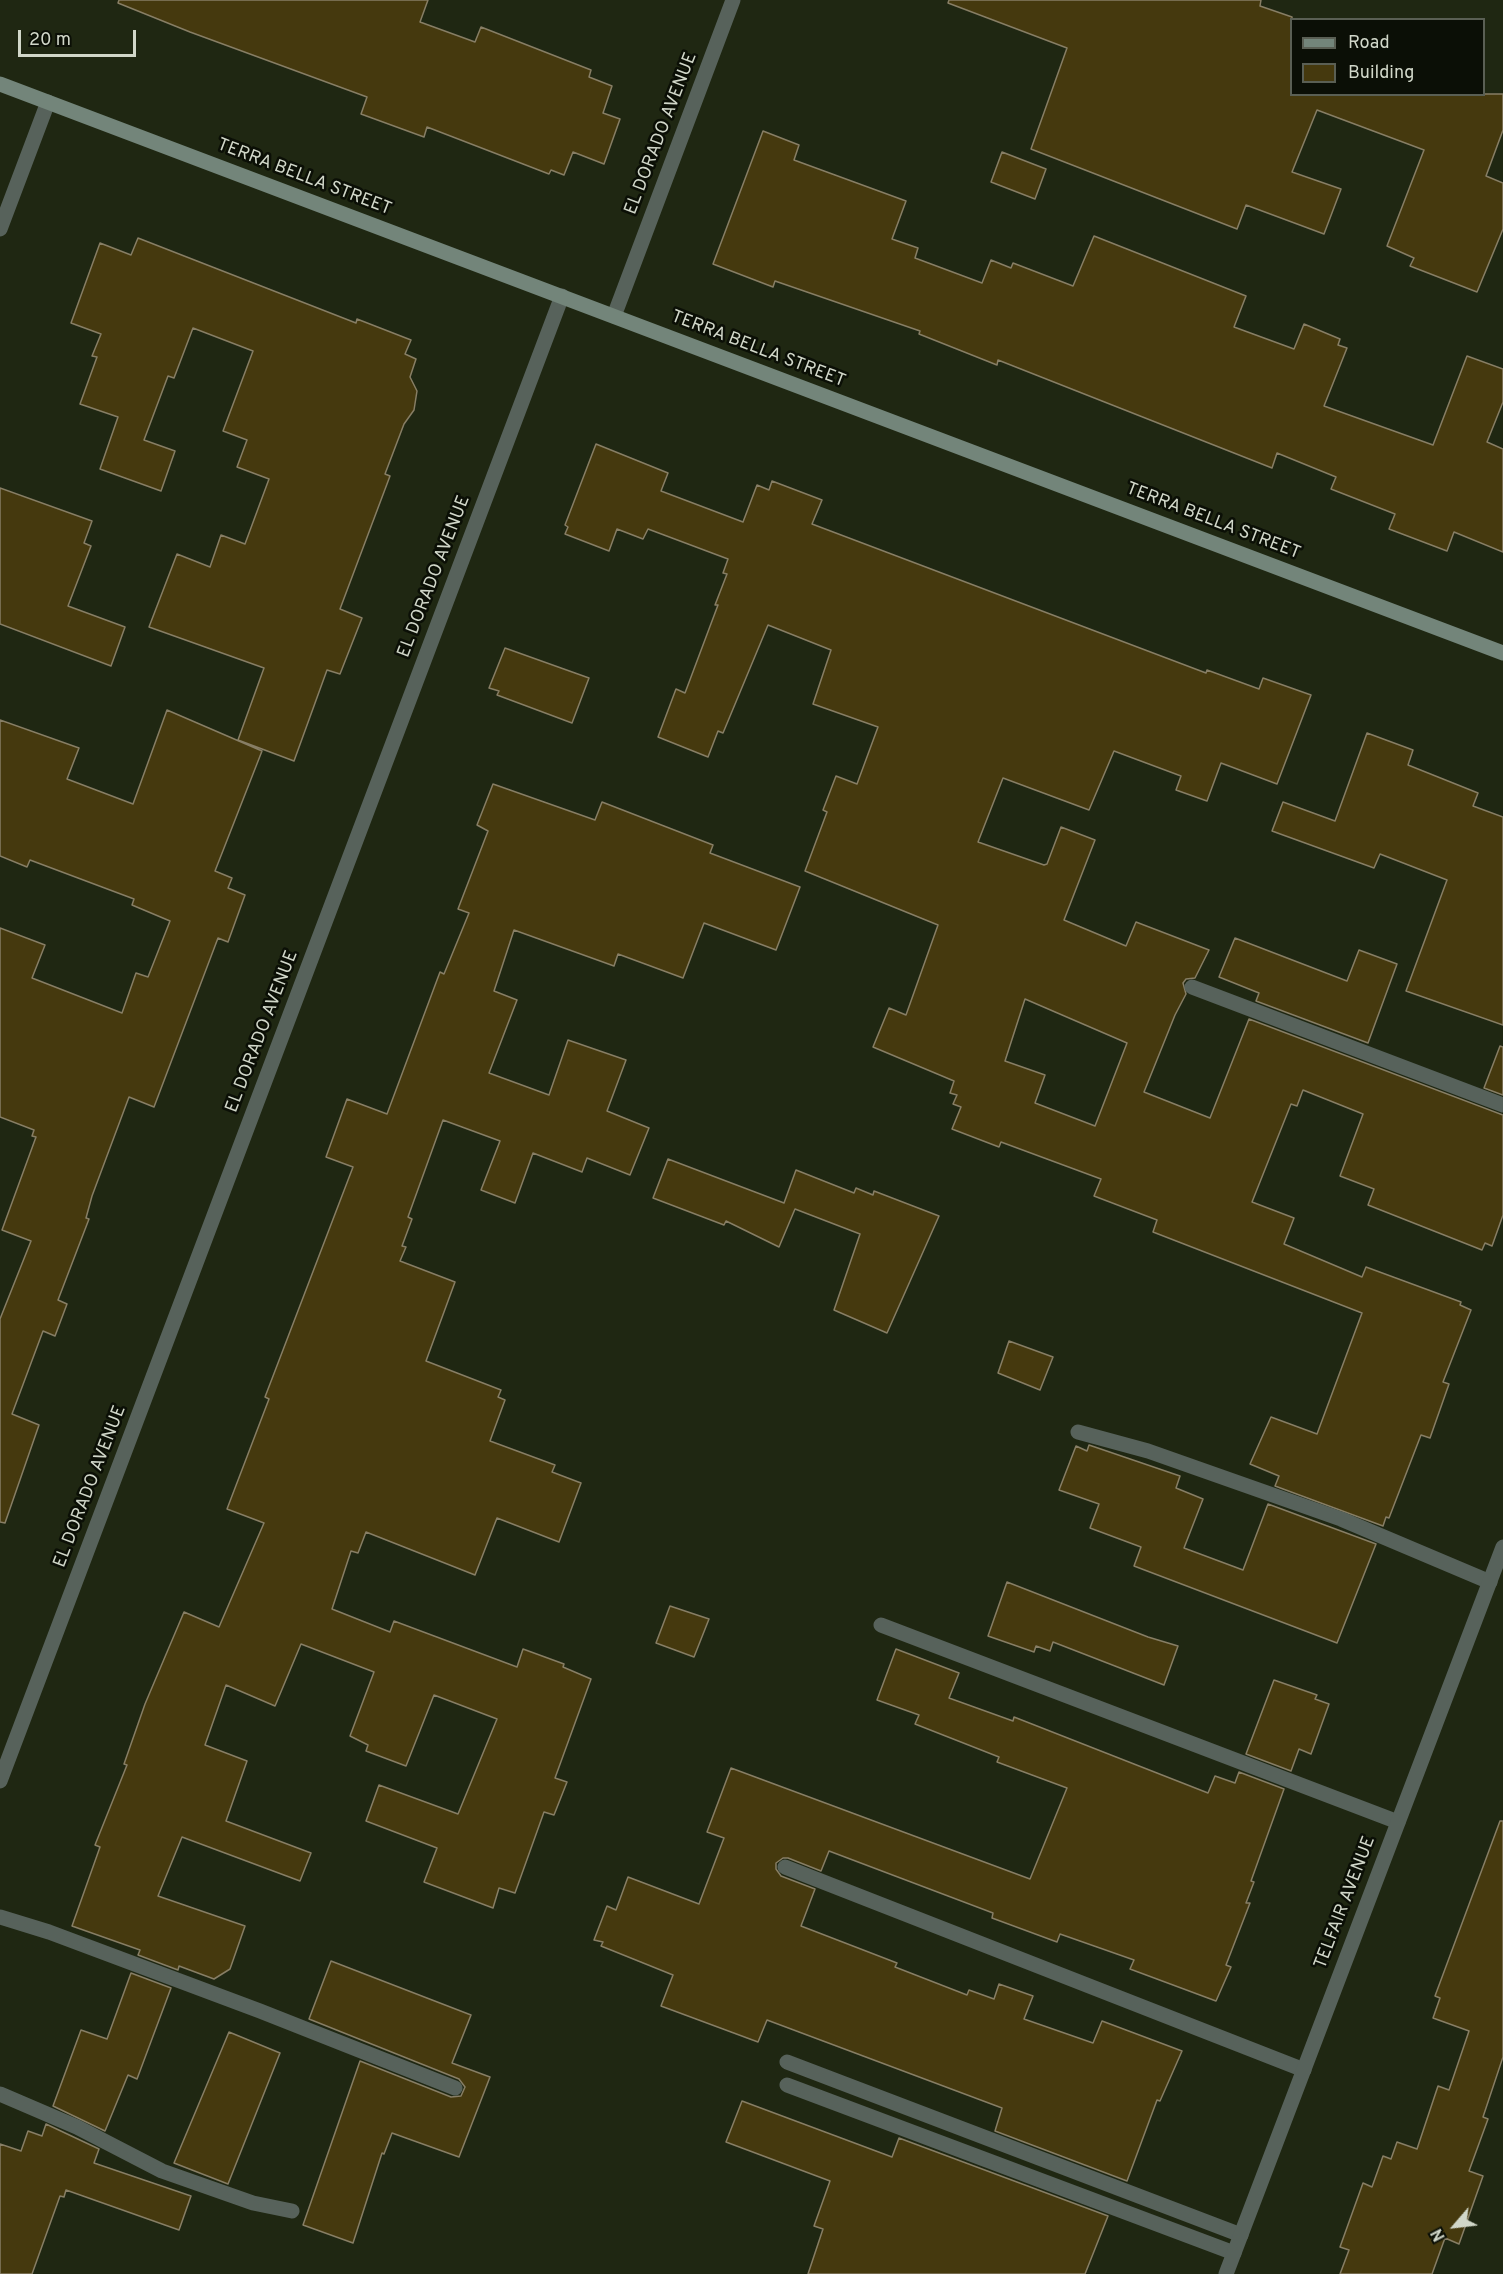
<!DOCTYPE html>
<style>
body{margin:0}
#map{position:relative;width:1503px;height:2274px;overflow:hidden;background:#1f2712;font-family:Overpass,sans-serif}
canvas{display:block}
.legend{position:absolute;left:1290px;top:18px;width:195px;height:78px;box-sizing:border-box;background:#0b0f06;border:2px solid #5a5f54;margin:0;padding:8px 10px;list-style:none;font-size:18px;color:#d1d7c9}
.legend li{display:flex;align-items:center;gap:12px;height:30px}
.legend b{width:30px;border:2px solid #5a5f54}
.north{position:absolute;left:1425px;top:2196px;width:60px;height:60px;-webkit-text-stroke:4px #0b0f06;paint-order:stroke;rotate:242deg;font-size:16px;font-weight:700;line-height:24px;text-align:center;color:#d1d7c9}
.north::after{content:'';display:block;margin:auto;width:21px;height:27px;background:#d1d7c9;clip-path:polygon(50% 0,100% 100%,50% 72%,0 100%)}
.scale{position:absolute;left:18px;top:30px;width:118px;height:27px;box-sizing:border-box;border:3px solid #d1d7c9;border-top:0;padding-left:8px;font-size:18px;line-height:21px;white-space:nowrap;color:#d1d7c9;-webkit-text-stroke:4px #0b0f06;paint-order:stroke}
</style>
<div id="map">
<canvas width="1503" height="2274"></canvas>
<ul class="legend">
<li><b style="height:8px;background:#73857a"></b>Road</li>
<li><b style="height:16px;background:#45390e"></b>Building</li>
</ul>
<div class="north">N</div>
<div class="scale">20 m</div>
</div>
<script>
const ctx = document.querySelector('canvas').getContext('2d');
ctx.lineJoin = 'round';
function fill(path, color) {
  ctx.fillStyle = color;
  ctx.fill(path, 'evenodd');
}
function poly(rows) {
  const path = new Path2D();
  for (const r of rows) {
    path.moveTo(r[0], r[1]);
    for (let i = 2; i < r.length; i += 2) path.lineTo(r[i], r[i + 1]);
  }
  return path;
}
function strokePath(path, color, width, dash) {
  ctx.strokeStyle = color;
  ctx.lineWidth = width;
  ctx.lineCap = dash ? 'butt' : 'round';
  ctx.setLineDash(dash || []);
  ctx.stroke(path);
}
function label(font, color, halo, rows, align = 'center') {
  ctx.font = font + ' Overpass,sans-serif';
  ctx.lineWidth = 5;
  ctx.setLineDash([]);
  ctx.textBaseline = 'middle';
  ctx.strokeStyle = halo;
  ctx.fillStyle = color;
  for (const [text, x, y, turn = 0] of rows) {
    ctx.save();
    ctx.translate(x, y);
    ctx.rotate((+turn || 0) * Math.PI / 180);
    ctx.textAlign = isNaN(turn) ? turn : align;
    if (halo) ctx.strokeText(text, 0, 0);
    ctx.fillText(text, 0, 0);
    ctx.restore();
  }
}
const building = poly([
 [119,0,428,0,420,22,475,42,481,27,591,70,589,77,612,86,603,113,620,119,604,164,573,152,564,175,551,170,549,174,427,127,424,137,361,114,367,97,190,32,118,3,119,0],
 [949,0,1261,0,1260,6,1292,17,1292,94,1503,94,1503,130,1486,176,1503,183,1503,229,1477,292,1410,266,1414,258,1387,246,1424,150,1317,110,1292,172,1341,189,1324,234,1246,205,1237,229,1031,149,1067,48,948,3,949,0],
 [763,131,799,145,794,160,906,201,892,239,918,248,915,258,982,283,991,260,1011,268,1013,263,1073,286,1094,236,1246,296,1234,327,1294,349,1304,324,1340,339,1338,345,1347,348,1324,406,1433,445,1467,356,1503,369,1503,402,1487,442,1503,449,1503,552,1454,532,1447,551,1389,529,1395,514,1331,489,1336,477,1277,453,1272,468,998,360,997,365,919,334,920,331,775,281,773,287,713,264,763,131],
 [1002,152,1046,169,1035,199,991,182,1002,152],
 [138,238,356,323,357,319,411,340,405,354,416,359,410,377,417,391,414,410,404,424,385,474,390,476,340,609,362,618,340,674,327,670,294,761,238,740,264,668,149,627,177,554,210,567,221,535,245,544,269,479,237,467,247,440,223,431,253,351,193,328,174,378,168,376,144,440,175,451,161,491,100,469,118,417,80,404,97,357,92,356,101,334,71,323,100,243,131,255,138,238],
 [596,444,668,473,661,491,743,522,757,485,769,490,772,481,822,500,812,524,1206,673,1207,670,1259,689,1263,678,1311,695,1277,784,1221,763,1207,801,1176,790,1181,776,1114,751,1089,810,1003,778,978,842,1044,865,1047,864,1061,827,1095,840,1064,920,1126,946,1136,922,1209,950,1195,978,1186,979,1183,983,1186,994,1175,1015,1144,1092,1210,1118,1249,1019,1503,1115,1503,1215,1492,1246,1485,1243,1482,1250,1368,1205,1374,1189,1340,1176,1363,1114,1303,1090,1297,1106,1291,1104,1252,1202,1294,1218,1284,1244,1362,1277,1366,1267,1461,1302,1460,1305,1471,1310,1443,1382,1449,1384,1430,1438,1421,1435,1389,1518,1386,1517,1383,1526,1275,1486,1279,1476,1250,1464,1271,1417,1317,1434,1362,1313,1153,1232,1157,1220,1094,1196,1101,1179,1001,1142,999,1147,952,1129,961,1107,953,1104,957,1095,950,1093,954,1081,873,1047,889,1008,906,1015,938,925,805,871,827,812,823,810,836,776,857,784,878,727,813,704,831,650,768,625,723,733,718,731,708,757,658,737,676,689,685,693,718,605,715,605,727,574,723,573,728,559,648,529,643,539,617,529,609,551,565,534,568,527,565,525,596,444],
 [1025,999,1127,1043,1095,1126,1035,1103,1045,1075,1005,1061,1025,999],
 [0,488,92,521,84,543,91,546,68,606,125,627,111,666,0,624,0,488],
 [505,648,589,678,572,723,497,695,499,691,489,688,505,648],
 [167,710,262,751,215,871,232,878,228,888,245,895,228,942,218,938,154,1107,129,1097,92,1196,86,1218,89,1219,58,1300,67,1304,55,1336,43,1331,12,1414,39,1425,5,1523,0,1522,0,1319,31,1241,2,1230,36,1137,32,1136,34,1130,0,1117,0,928,45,945,32,978,122,1013,136,973,148,977,170,921,132,905,134,899,30,860,27,867,0,856,0,720,79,748,67,779,133,804,167,710],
 [1367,733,1413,750,1408,765,1478,793,1473,806,1503,817,1503,1025,1406,991,1447,880,1380,854,1374,868,1272,831,1283,802,1335,821,1367,733],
 [493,784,595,820,602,802,713,845,710,853,800,887,776,950,704,923,683,978,618,954,614,966,514,930,494,991,517,1000,489,1073,549,1095,568,1040,626,1060,607,1111,649,1128,630,1175,587,1158,582,1172,533,1153,515,1203,481,1190,500,1141,443,1120,408,1217,412,1219,402,1246,406,1247,400,1261,455,1282,426,1361,501,1390,498,1397,505,1400,490,1441,555,1465,552,1472,581,1483,559,1542,497,1518,475,1575,366,1532,358,1553,351,1551,332,1609,390,1632,394,1621,517,1667,523,1649,564,1664,563,1667,591,1679,555,1778,567,1782,554,1815,544,1812,515,1893,499,1888,493,1908,424,1882,437,1848,366,1821,379,1785,458,1814,497,1719,434,1695,406,1766,366,1751,368,1745,350,1736,374,1672,301,1644,275,1706,226,1685,205,1745,247,1761,226,1821,311,1853,300,1881,182,1837,158,1896,245,1926,230,1969,214,1979,179,1966,178,1970,138,1955,140,1950,72,1926,100,1847,95,1845,127,1765,124,1764,145,1704,184,1612,219,1627,264,1523,227,1509,269,1399,265,1397,353,1167,326,1157,347,1099,387,1114,440,972,444,974,469,913,458,909,488,831,477,825,493,784],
 [1235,938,1347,981,1359,950,1397,964,1368,1043,1256,1001,1259,993,1219,977,1235,938],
 [1500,1046,1503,1047,1503,1095,1484,1088,1500,1046],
 [668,1159,784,1203,796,1170,854,1193,856,1188,873,1195,874,1191,939,1216,887,1333,834,1310,860,1234,795,1209,779,1247,726,1221,724,1225,653,1198,668,1159],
 [1009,1341,1053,1357,1040,1390,998,1373,1009,1341],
 [1089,1445,1180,1476,1176,1488,1203,1499,1184,1548,1243,1570,1268,1504,1376,1544,1337,1643,1134,1566,1141,1547,1090,1528,1099,1504,1059,1490,1076,1446,1087,1451,1089,1445],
 [1007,1582,1148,1637,1178,1646,1164,1685,1053,1642,1050,1651,1036,1646,1034,1652,988,1636,1007,1582],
 [670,1606,709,1619,694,1657,656,1643,670,1606],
 [896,1649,959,1673,949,1698,1013,1721,1014,1717,1208,1793,1215,1776,1235,1783,1239,1772,1284,1789,1251,1881,1254,1882,1246,1903,1250,1903,1226,1965,1231,1967,1216,2001,1130,1969,1134,1960,1060,1934,1057,1942,992,1918,993,1913,829,1851,821,1871,788,1858,783,1858,776,1863,776,1869,781,1876,815,1889,801,1926,897,1963,895,1967,967,1995,969,1990,994,1999,999,1984,1033,1996,1024,2019,1093,2043,1102,2021,1182,2051,1160,2101,1157,2100,1127,2181,995,2131,1002,2108,767,2020,758,2042,661,2006,673,1975,601,1946,603,1942,594,1940,607,1906,616,1910,628,1877,699,1904,724,1838,707,1832,731,1768,1030,1879,1067,1788,997,1762,999,1757,915,1724,919,1715,877,1700,896,1649],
 [1274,1680,1317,1695,1315,1699,1329,1704,1311,1754,1299,1749,1291,1771,1246,1754,1274,1680],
 [1500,1821,1503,1821,1503,2057,1483,2117,1488,2119,1469,2171,1483,2176,1459,2244,1445,2238,1432,2274,1340,2274,1349,2250,1340,2247,1363,2183,1372,2187,1383,2156,1391,2159,1397,2142,1417,2149,1438,2086,1449,2090,1469,2031,1433,2018,1440,1998,1435,1996,1500,1821],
 [331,1961,471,2015,452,2063,490,2077,459,2157,392,2133,384,2154,382,2153,353,2243,303,2225,360,2061,451,2097,461,2096,465,2087,459,2079,309,2019,331,1961],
 [131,1973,171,1988,137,2079,128,2075,105,2131,53,2106,81,2030,107,2039,131,1973],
 [229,2032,280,2053,228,2184,174,2163,229,2032],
 [742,2101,892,2157,899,2138,1108,2216,1085,2274,808,2274,823,2229,814,2226,830,2181,726,2142,742,2101],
 [46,2124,99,2149,94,2163,191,2196,179,2230,66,2190,64,2197,60,2196,32,2274,0,2274,0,2144,21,2151,28,2131,42,2136,46,2124]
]);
const lane = poly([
 [1192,987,1503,1105],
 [1078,1432,1148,1451,1341,1519,1490,1582],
 [881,1625,1398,1822],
 [785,1867,1304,2070],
 [0,1917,49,1932,260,2011,455,2088],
 [787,2062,1241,2235],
 [787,2085,1234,2253],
 [0,2094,77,2127,162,2171,253,2203,292,2211]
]);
const street = poly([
 [0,229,48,102],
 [614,316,733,0],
 [0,1781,562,296],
 [1226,2274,1503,1547]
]);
const secondary = poly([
 [0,84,1503,653]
]);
const streetNames = [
 ["EL DORADO AVENUE",662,134,-69],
 ["TERRA BELLA STREET",304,178,21],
 ["TERRA BELLA STREET",758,350,21],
 ["TERRA BELLA STREET",1213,522,21],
 ["EL DORADO AVENUE",435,577,-69],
 ["EL DORADO AVENUE",263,1032,-69],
 ["EL DORADO AVENUE",91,1487,-69],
 ["TELFAIR AVENUE",1346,1903,-69]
];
fill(building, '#45390e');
strokePath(building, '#877e65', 1.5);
strokePath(lane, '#57625b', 15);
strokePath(street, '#57625b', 15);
strokePath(secondary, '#73857a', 15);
label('18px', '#d1d7c9', '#0b0f06', streetNames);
</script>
